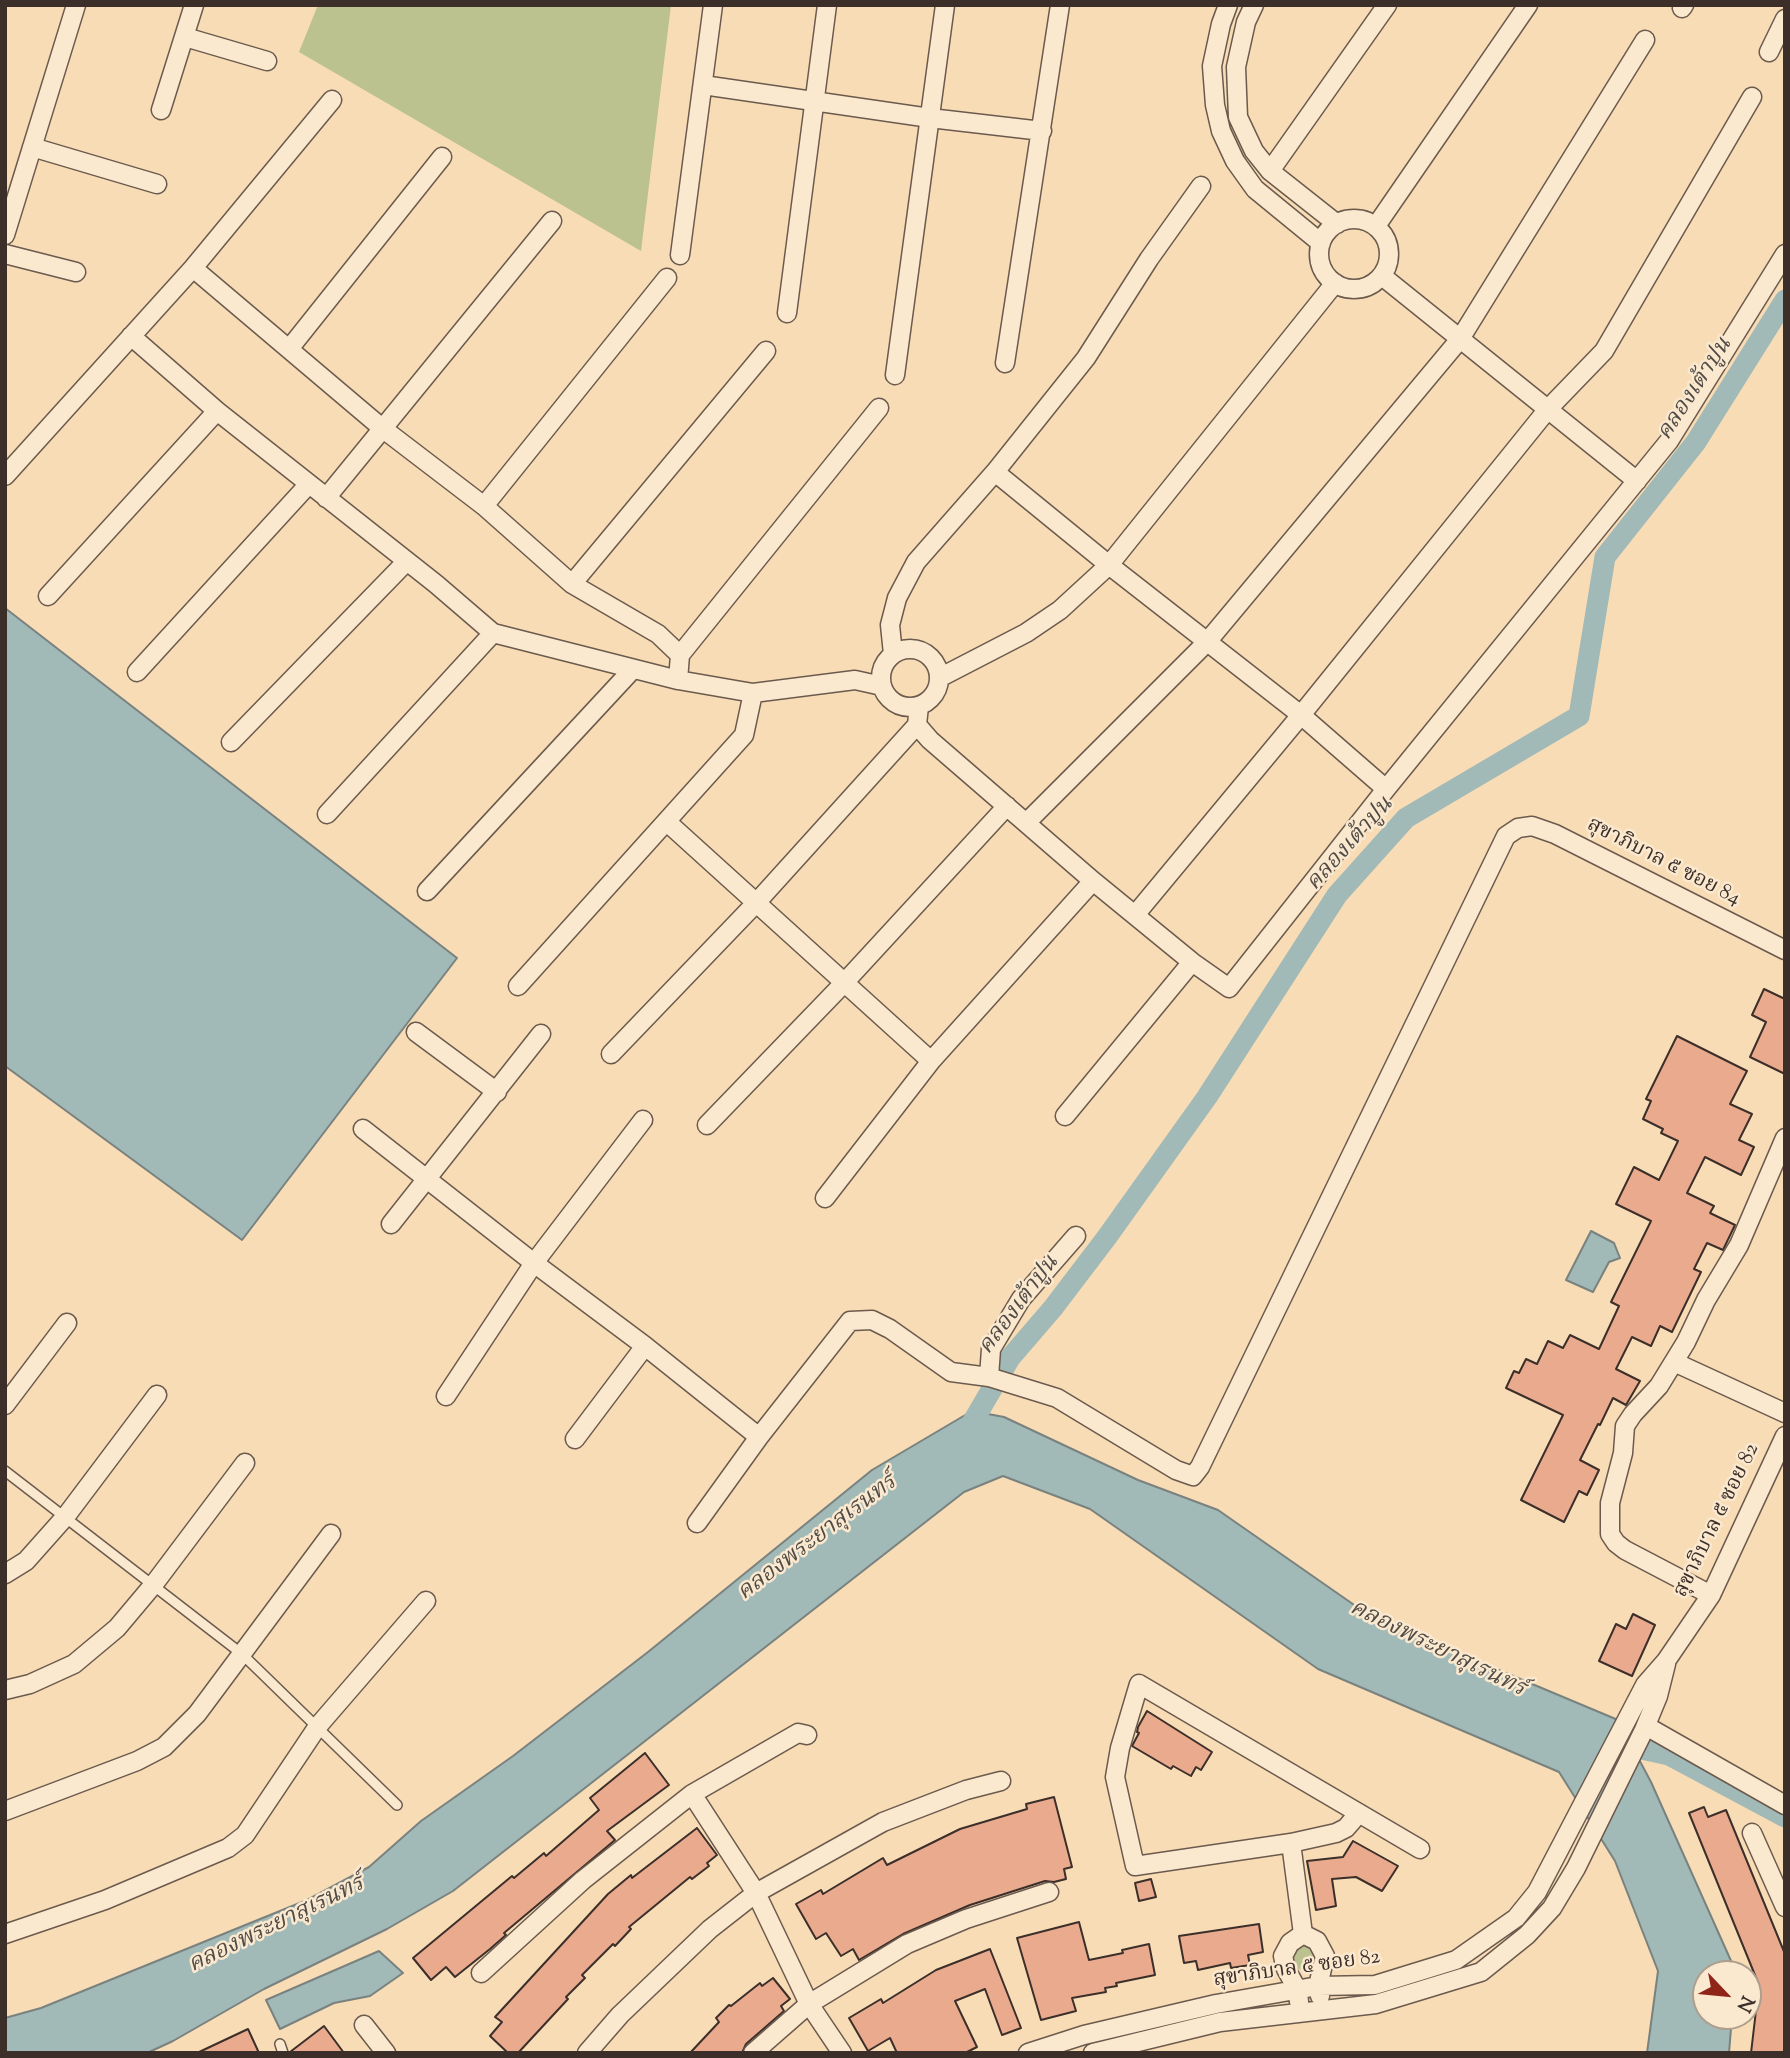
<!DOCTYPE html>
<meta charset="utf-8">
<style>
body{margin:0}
#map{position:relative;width:1790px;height:2058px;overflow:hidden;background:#f8dcb5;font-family:"Sorts Mill Goudy",serif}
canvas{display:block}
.frame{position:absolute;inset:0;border:7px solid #3c2f2a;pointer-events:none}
.north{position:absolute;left:1692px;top:1960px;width:70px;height:70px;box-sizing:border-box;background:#fae8cf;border:2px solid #ae9e8d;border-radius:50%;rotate:116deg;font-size:19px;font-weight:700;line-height:28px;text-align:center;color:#3c2f2a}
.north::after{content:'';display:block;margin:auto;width:24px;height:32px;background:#8f2418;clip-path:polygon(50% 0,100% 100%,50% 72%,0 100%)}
</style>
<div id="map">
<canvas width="1790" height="2058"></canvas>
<div class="frame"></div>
<div class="north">N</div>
</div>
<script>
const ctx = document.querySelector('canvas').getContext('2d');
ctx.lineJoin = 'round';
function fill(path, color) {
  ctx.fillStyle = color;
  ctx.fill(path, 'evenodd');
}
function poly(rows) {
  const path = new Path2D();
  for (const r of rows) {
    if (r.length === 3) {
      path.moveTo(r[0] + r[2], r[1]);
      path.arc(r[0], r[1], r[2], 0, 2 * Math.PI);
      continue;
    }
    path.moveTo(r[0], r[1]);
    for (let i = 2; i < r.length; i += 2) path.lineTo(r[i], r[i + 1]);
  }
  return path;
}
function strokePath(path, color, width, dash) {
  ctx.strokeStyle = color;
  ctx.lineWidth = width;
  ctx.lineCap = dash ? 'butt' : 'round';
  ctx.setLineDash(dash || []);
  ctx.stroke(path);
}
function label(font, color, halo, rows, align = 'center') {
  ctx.font = font + ' "Sorts Mill Goudy","Noto Serif Thai",serif';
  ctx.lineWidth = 5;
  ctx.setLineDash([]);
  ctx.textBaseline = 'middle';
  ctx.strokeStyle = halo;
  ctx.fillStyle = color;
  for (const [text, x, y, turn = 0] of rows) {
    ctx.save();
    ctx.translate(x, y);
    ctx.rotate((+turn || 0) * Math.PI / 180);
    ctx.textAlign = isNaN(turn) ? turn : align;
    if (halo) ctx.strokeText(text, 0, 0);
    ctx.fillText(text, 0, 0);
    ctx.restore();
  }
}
const green = poly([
 [318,5,671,5,641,251,299,52],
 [1304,1957,13]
]);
const water = poly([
 [5,608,457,958,242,1240,5,1066,5,608],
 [1591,1231,1614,1243,1620,1258,1609,1262,1593,1292,1566,1280,1591,1231],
 [972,1411,1004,1417,1138,1480,1218,1510,1370,1616,1618,1720,1651,1782,1736,1972,1706,1974,1706,2016,1732,2016,1729,2053,1647,2053,1658,1971,1615,1861,1559,1772,1318,1669,1090,1509,1003,1476,964,1492,453,1891,387,1929,264,1989,173,2041,147,2053,5,2053,5,2018,41,2008,307,1900,369,1867,421,1821,513,1756,648,1652,872,1470,972,1411],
 [379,1951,403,1973,370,1996,334,2003,280,2029,266,2000,379,1951]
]);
const canal = poly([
 [965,1435,1010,1358,1053,1308,1107,1237,1207,1097,1337,895,1406,818,1579,716,1605,557,1696,442,1785,300],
 [1618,1744,1669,1755,1785,1817]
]);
const building = poly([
 [1764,989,1785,999,1785,1074,1750,1057,1766,1022,1752,1015,1764,989],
 [1677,1036,1747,1071,1730,1104,1752,1114,1739,1140,1754,1147,1741,1175,1705,1157,1687,1193,1714,1206,1710,1213,1735,1225,1723,1250,1707,1243,1694,1269,1701,1272,1672,1332,1660,1326,1651,1346,1632,1337,1616,1369,1640,1381,1626,1405,1613,1398,1600,1425,1598,1424,1580,1460,1599,1470,1587,1495,1579,1491,1564,1522,1521,1500,1563,1415,1506,1388,1514,1371,1519,1373,1526,1359,1537,1364,1548,1341,1563,1348,1570,1335,1599,1349,1619,1306,1611,1302,1651,1221,1616,1204,1634,1167,1659,1180,1678,1141,1661,1133,1663,1129,1643,1119,1651,1101,1646,1099,1677,1036],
 [1633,1614,1655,1625,1632,1676,1599,1661,1616,1624,1626,1629,1633,1614],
 [1147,1711,1212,1752,1201,1770,1196,1767,1191,1776,1173,1766,1171,1769,1132,1746,1139,1733,1137,1732,1138,1727,1147,1711],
 [645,1753,669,1785,607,1831,615,1840,504,1933,506,1935,490,1949,455,1977,446,1967,431,1980,413,1958,512,1876,514,1878,544,1853,546,1856,584,1823,599,1810,590,1798,645,1753],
 [1054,1797,1072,1867,1064,1869,1066,1879,1054,1882,1045,1881,970,1905,903,1934,859,1960,853,1949,841,1956,826,1933,816,1939,796,1904,821,1890,823,1894,883,1858,887,1865,960,1829,1027,1809,1026,1804,1054,1797],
 [1704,1807,1708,1817,1726,1810,1785,1954,1785,2053,1751,2053,1759,1985,1689,1813,1704,1807],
 [697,1828,717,1855,707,1863,709,1866,692,1879,690,1877,629,1927,631,1929,615,1946,613,1944,582,1975,585,1978,566,1997,568,1999,518,2053,508,2053,490,2036,502,2022,495,2017,608,1894,631,1875,632,1878,697,1828],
 [1353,1841,1398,1866,1382,1891,1356,1877,1332,1879,1336,1906,1316,1910,1307,1861,1343,1857,1353,1841],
 [1151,1879,1156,1897,1139,1901,1135,1883,1151,1879],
 [1079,1922,1089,1960,1123,1953,1122,1950,1149,1944,1155,1975,1116,1983,1117,1986,1105,1988,1106,1992,1072,1998,1076,2011,1041,2020,1017,1938,1079,1922],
 [1259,1924,1263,1952,1248,1955,1250,1965,1231,1968,1230,1963,1198,1970,1196,1961,1184,1963,1179,1936,1259,1924],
 [990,1949,1021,2028,1002,2035,985,1989,955,2001,977,2047,965,2053,897,2053,890,2038,868,2051,849,2018,881,1999,883,2003,936,1970,990,1949],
 [773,1978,790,1999,781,2006,784,2011,746,2044,742,2053,690,2053,719,2022,716,2018,729,2005,731,2006,760,1983,762,1986,773,1978],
 [324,2026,344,2053,290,2053,290,2052,324,2026],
 [248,2029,259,2053,197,2053,248,2029]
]);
const service = poly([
 [5,1471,242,1654,397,1805],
 [280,2044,283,2053]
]);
const minor = poly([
 [1228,5,1221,24,1212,66,1215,105,1221,131,1235,161,1255,189,1321,243],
 [1254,5,1246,22,1236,67,1238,117,1254,151,1270,171,1337,224],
 [1682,8,1684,5],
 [185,37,267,61],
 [1769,52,1785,19],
 [703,85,930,118,1042,131],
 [161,110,194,5],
 [32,147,157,184],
 [1270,171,1387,5],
 [1354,254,35],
 [1376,226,1528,5],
 [5,235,76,5],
 [5,254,76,272],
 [680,255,713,5],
 [193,268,382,428,484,506,572,584,658,634,680,655,678,680,753,693,855,680,882,686],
 [1382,276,1637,481],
 [787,313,827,5],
 [131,336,217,411,436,584,493,633,678,680],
 [289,349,442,157],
 [1005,363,1060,5],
 [895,375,945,5],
 [995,472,1109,565,1301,715,1386,789],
 [5,476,193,268,332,100],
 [326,498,552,221],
 [484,506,667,278],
 [572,584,766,351],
 [48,596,217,411],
 [910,678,29],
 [893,654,890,625,897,598,916,562,995,472,1086,358,1149,259,1201,186],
 [680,655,879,408],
 [137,672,308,485],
 [939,678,1026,633,1060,610,1109,565,1335,283],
 [919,706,917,725,930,740,1093,881,1192,962,1229,988,1386,789,1669,441,1785,254],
 [231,742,406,562],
 [327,814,493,633],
 [667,822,931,1061,1093,881],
 [1027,822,1207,642,1460,339,1645,40],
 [427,891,633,669],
 [1135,915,1301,715,1548,409,1604,351,1752,97],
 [518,986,744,735,753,693],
 [416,1032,497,1092],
 [611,1054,756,903,917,725],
 [1065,1116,1192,962],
 [707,1125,844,983,1007,806],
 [363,1129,534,1263,645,1346,759,1437],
 [825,1198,931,1061],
 [391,1224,541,1034],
 [1674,1362,1785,1413],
 [989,1377,991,1349,1021,1299,1076,1236],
 [446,1396,534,1263,643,1120],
 [5,1405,67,1323],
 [575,1439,645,1346],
 [697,1523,759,1437,850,1321,872,1320,890,1329,951,1372,989,1377,1057,1398,1176,1470,1193,1476,1200,1467,1506,836,1518,828,1532,826,1555,834,1785,950],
 [5,1574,26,1561,66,1516,157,1395],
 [1711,1595,1625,1550,1616,1543,1610,1534,1610,1503,1623,1453,1625,1426,1633,1414,1659,1386,1686,1342,1706,1300,1739,1245,1785,1138],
 [5,1690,30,1684,74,1664,117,1628,154,1584,245,1463],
 [1646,1726,1785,1805],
 [692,1794,756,1893,809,2004,842,2053],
 [5,1811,137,1761,164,1747,197,1714,331,1534],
 [1359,1813,1346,1828,1336,1833,1291,1843,1135,1866,1115,1777,1120,1748,1139,1684,1420,1849],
 [1752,1833,1785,1907],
 [1291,1843,1303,1934],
 [5,1934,105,1900,228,1848,245,1835,318,1726,426,1601],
 [1303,1934,1317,1941,1325,1956,1318,1986,1320,1996],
 [481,1973,583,1880,692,1794,798,1733,807,1735],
 [1299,2002,1298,1991,1286,1969,1283,1956,1290,1943,1303,1934],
 [364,2025,386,2053],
 [587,2053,620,2015,710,1929,756,1893,883,1822,966,1790,1001,1781],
 [753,2053,809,2004,907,1944,966,1919,1049,1892],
 [1028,2053,1084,2035,1216,2004,1318,1986,1375,1985,1456,1960,1516,1918,1537,1892,1645,1685,1666,1661,1711,1595,1785,1436],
 [1093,2053,1220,2022,1376,2004,1481,1972,1527,1935,1552,1908,1576,1868,1644,1730,1658,1696,1666,1664]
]);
const streetNames = [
 ["สุขาภิบาล ๕ ซอย 84",1663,863,27],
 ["สุขาภิบาล ๕ ซอย 82",1718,1521,-64],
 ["สุขาภิบาล ๕ ซอย 82",1297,1970,-8]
];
const waterNames = [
 ["คลองเต้าปูน",1696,390,-57],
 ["คลองเต้าปูน",1351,845,-48],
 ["คลองเต้าปูน",1020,1306,-53],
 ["คลองพระยาสุเรนทร์",818,1539,-37],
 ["คลองพระยาสุเรนทร์",1437,1650,26],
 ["คลองพระยาสุเรนทร์",277,1926,-26]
];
fill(green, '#bbc18f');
fill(water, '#a1b9b7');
strokePath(water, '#79827f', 2);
strokePath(canal, '#a1b9b7', 21);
fill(building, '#e9aa8e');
strokePath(building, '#3c2f2a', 2);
strokePath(service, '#6b5a4d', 12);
strokePath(minor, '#6b5a4d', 21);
strokePath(service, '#fae8cf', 9);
strokePath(minor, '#fae8cf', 18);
label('21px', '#3c2f2a', '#fae8cf', streetNames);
label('italic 23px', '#504b46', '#fae8cf', waterNames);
</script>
